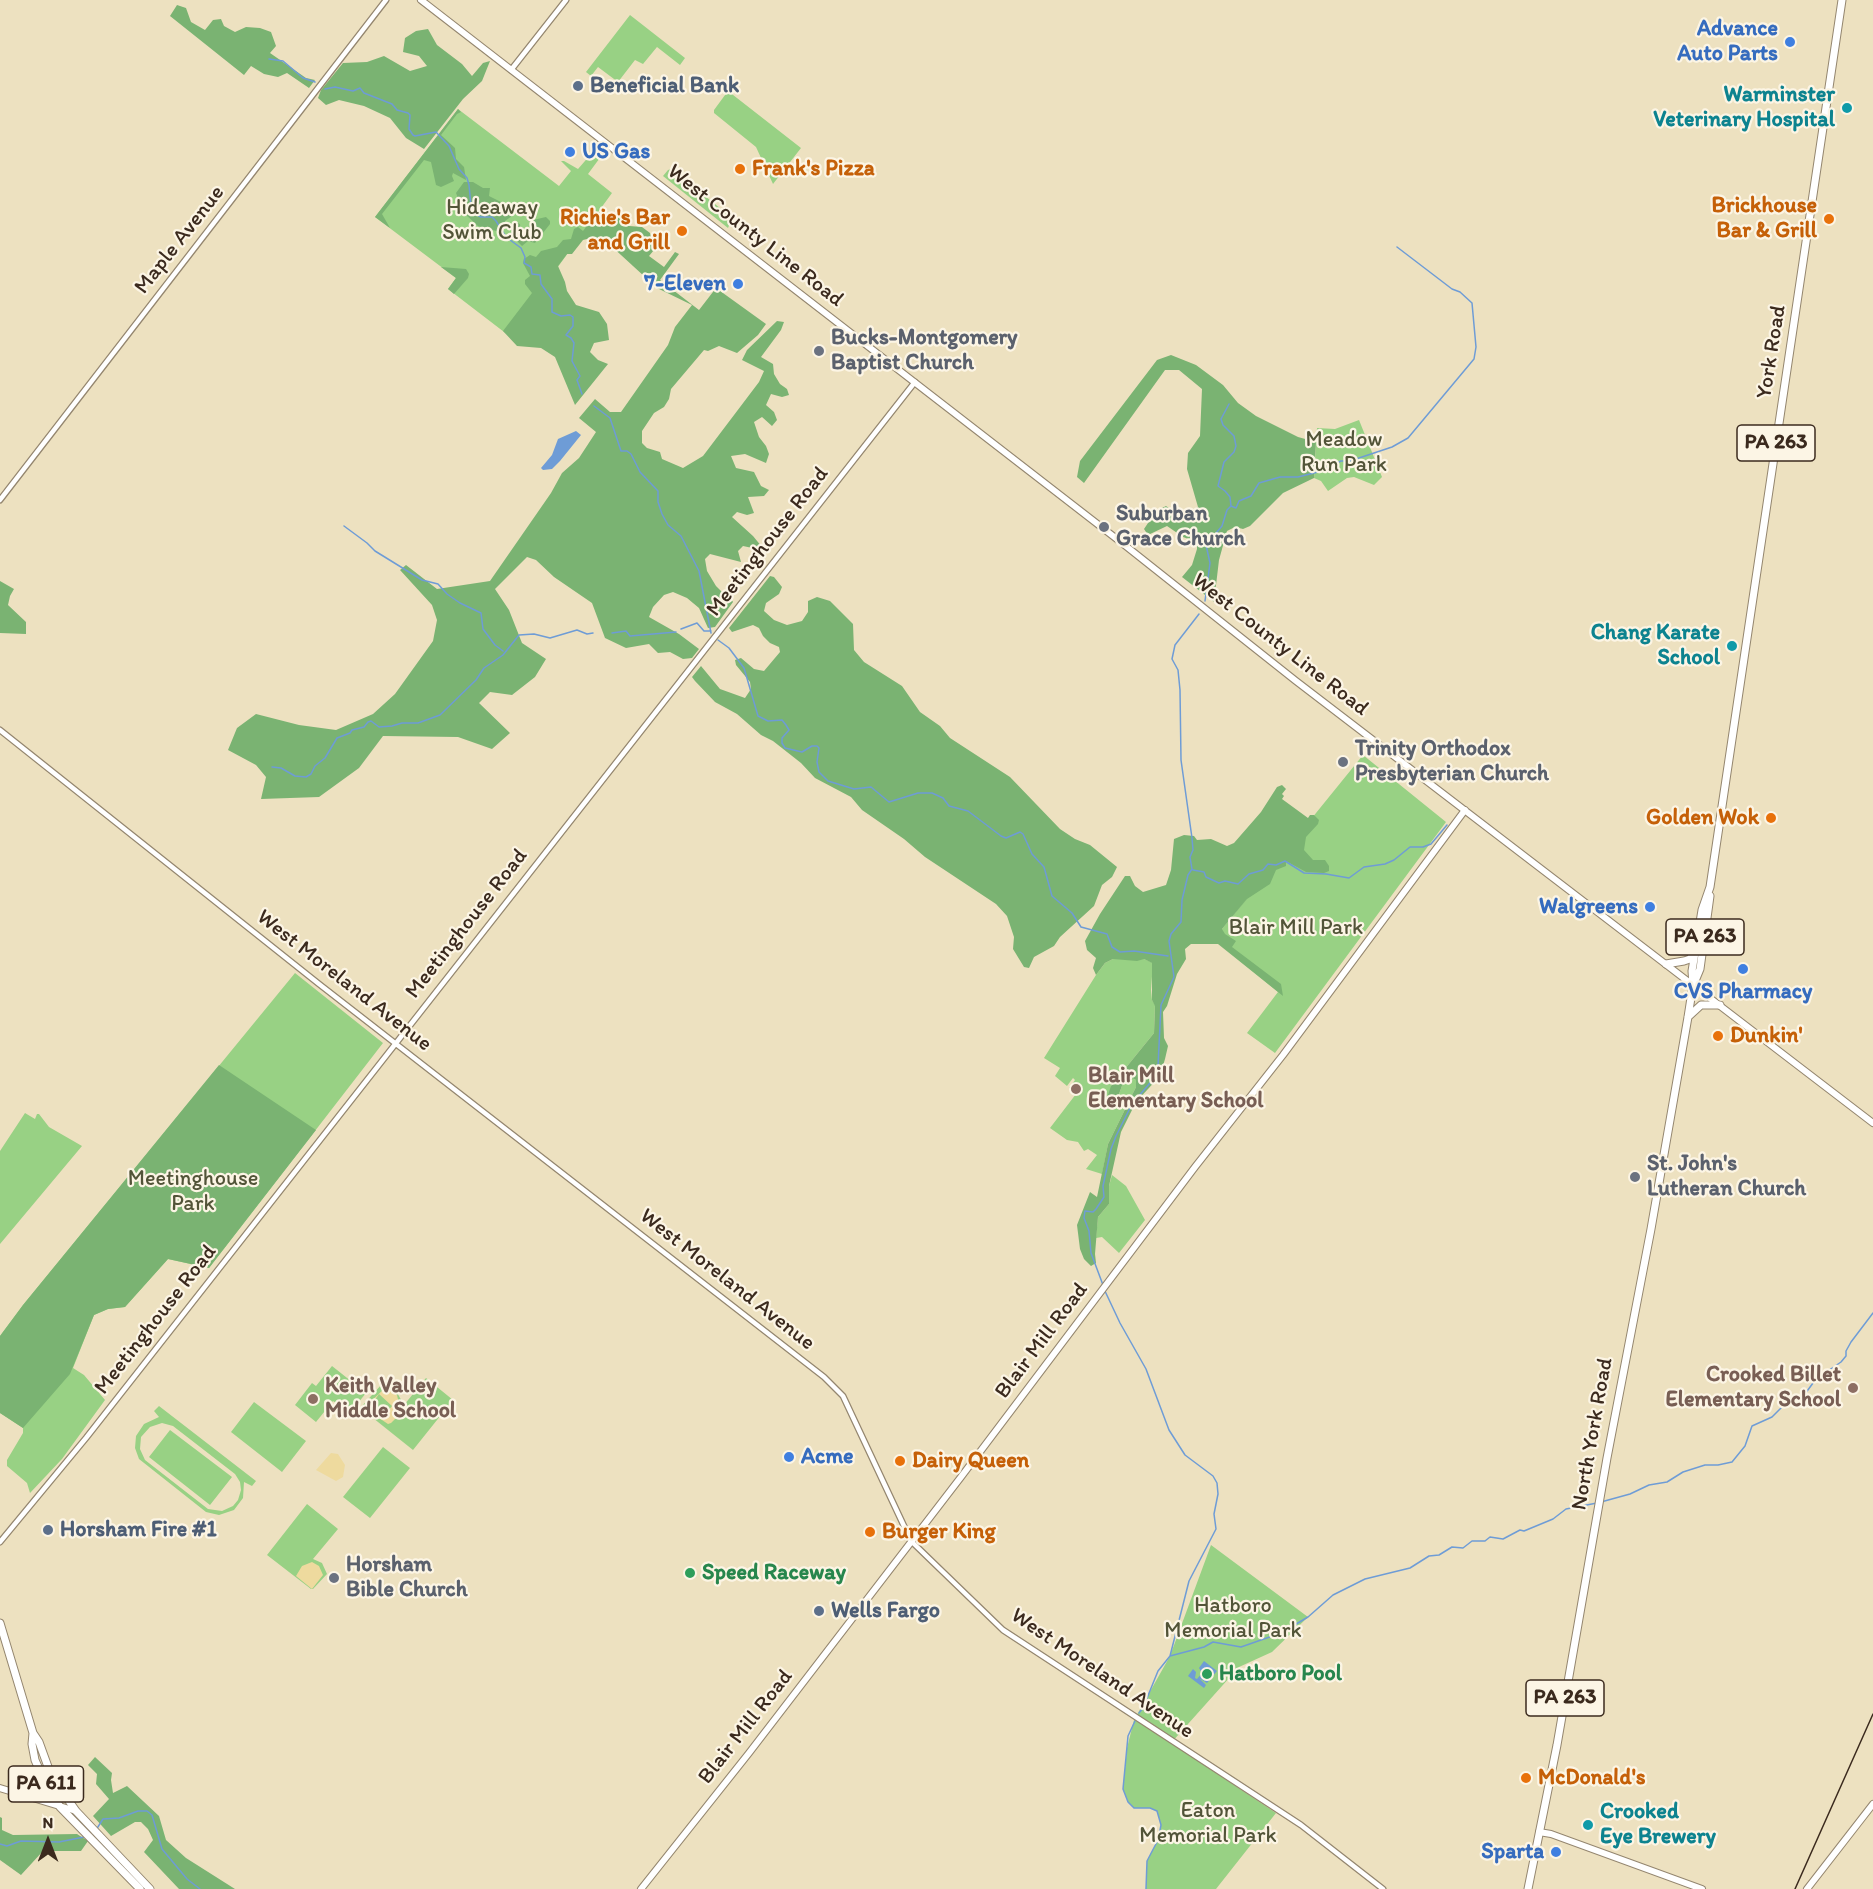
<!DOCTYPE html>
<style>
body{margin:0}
#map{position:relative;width:1873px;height:1889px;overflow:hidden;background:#ede1c0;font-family:Itim,sans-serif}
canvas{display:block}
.north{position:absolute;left:18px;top:1811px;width:60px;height:60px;-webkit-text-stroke:4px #fcf5e5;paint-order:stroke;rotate:0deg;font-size:16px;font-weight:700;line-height:24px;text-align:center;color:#3b2a1e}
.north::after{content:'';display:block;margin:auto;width:21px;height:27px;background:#3b2a1e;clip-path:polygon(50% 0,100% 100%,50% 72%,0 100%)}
</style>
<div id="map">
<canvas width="1873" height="1889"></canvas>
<div class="north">N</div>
</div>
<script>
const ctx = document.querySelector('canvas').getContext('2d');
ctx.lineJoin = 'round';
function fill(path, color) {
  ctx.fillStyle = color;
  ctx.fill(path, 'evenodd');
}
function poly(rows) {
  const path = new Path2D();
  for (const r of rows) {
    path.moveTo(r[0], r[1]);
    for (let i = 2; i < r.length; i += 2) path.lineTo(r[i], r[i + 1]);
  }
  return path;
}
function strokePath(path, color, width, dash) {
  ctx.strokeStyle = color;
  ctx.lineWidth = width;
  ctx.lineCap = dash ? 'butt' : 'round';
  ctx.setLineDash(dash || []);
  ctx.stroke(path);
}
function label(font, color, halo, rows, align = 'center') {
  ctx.font = font + ' Itim,sans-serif';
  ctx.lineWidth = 4.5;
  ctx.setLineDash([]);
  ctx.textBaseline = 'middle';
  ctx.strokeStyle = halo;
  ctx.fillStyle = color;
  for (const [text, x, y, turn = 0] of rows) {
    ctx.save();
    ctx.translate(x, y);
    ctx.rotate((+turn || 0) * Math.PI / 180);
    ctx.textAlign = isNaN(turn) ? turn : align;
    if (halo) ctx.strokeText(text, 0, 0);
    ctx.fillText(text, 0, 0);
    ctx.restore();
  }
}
const green = poly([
 [630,15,685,58,680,65,657,47,643,64,635,60,618,82,598,67,591,76,586,72],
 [728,91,801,148,773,184,756,147,714,113,714,110],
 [458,109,559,186,571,171,561,161,564,161,578,169,598,146,605,151,588,174,612,193,508,335,448,289,456,278,375,217],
 [671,169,730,216,731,221,728,228,663,176,668,170],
 [1359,420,1382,477,1374,485,1354,477,1347,478,1328,491,1321,481,1314,478,1317,428,1335,429],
 [1363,755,1446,822,1275,1053,1247,1033,1278,992,1224,948,1222,929],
 [1113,959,1144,959,1153,963,1151,990,1152,1000,1155,1005,1154,1033,1111,1086,1119,1094,1123,1083,1130,1077,1136,1080,1136,1087,1108,1144,1102,1174,1086,1169,1097,1155,1088,1149,1084,1151,1078,1142,1067,1140,1050,1128,1076,1094,1069,1088,1075,1080,1073,1078,1067,1086,1055,1076,1060,1068,1044,1058,1096,975,1105,963],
 [295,973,383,1043,209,1268,168,1259,125,1307,108,1309,94,1315,73,1368,84,1375,105,1400,62,1459,30,1493,27,1483,7,1466,7,1460,23,1433,23,1428,0,1413,0,1336,23,1305],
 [25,1113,35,1119,37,1114,39,1114,49,1127,82,1146,0,1244,0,1151],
 [1112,1175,1126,1186,1145,1220,1119,1253,1102,1237,1096,1238,1098,1217,1109,1204,1109,1186],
 [332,1366,366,1393,350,1413,333,1401,316,1422,295,1405,312,1383,316,1386],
 [426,1378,453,1400,413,1450,363,1410,362,1406,382,1384,395,1389,404,1405],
 [254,1402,306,1441,282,1472,231,1432],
 [159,1406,256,1481,252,1486,244,1482,243,1498,234,1510,219,1515,206,1512,139,1459,135,1448,136,1436,144,1424,159,1417,154,1411],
 [162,1423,173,1426,235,1474,240,1482,241,1490,238,1500,233,1506,222,1511,208,1509,145,1460,140,1449,141,1437,150,1427],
 [170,1430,232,1477,210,1505,149,1457],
 [383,1447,410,1468,370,1518,343,1497],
 [307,1504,338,1529,313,1559,322,1563,327,1574,313,1589,311,1589,267,1555],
 [1211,1545,1308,1617,1272,1652,1239,1667,1171,1743,1276,1813,1216,1889,1146,1889,1147,1861,1158,1840,1161,1825,1157,1811,1150,1808,1134,1808,1128,1802,1123,1789,1127,1748,1134,1720,1170,1656]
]);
const forest = poly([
 [177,5,186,8,191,22,205,30,213,20,221,19,224,26,235,32,246,27,260,28,271,32,276,46,270,53,306,78,315,80,309,88,287,73,278,77,264,74,251,66,244,75,170,16],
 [428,29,437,45,462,64,472,76,483,63,490,61,482,81,463,99,424,149,406,138,390,118,364,106,339,100,326,105,318,98,321,90,343,63,367,62,384,56,410,71,427,66,419,56,403,52,405,38,416,31],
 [458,109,461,112,457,114,441,135,455,148,456,159,464,167,466,180,453,173,452,176,454,181,441,187,436,185,431,162,424,160,382,214,390,228,375,217],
 [464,182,473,182,483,188,490,188,489,196,501,202,503,207,512,211,512,216,505,221,503,230,500,232,478,226,464,213,456,193],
 [597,212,618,217,629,226,642,227,650,233,654,250,649,256,664,267,675,252,679,254,660,280,699,310,716,288,766,324,758,335,737,353,719,346,708,351,704,350,671,389,669,399,664,407,654,413,642,431,642,443,647,448,660,452,662,459,683,468,703,456,759,382,764,371,742,360,747,350,777,321,784,322,781,330,761,357,773,364,774,374,780,384,787,389,789,395,782,397,771,394,766,405,774,412,777,420,772,426,762,417,754,422,759,437,766,446,769,454,766,463,745,454,731,456,736,468,754,472,761,486,769,490,764,496,748,497,754,513,747,515,737,512,732,517,753,536,762,547,757,549,743,546,738,551,741,562,710,554,705,559,707,571,716,586,724,594,730,597,733,602,715,627,708,628,699,608,687,598,673,592,664,595,653,607,649,617,679,634,699,649,692,658,683,659,670,652,658,653,649,644,626,648,605,638,592,603,554,577,536,560,527,557,495,589,509,610,522,643,546,659,535,677,512,695,490,692,479,703,510,733,492,749,458,737,383,736,359,768,319,797,261,799,266,777,256,765,228,750,237,728,256,714,299,725,336,730,373,714,395,694,433,641,437,620,432,605,400,570,406,565,437,589,490,581,551,493,562,473,579,458,596,432,579,418,595,399,610,412,621,412,668,345,675,327,692,305,657,288,609,244,591,238,583,240,572,254,567,254,558,266,565,282,567,291,576,305,599,312,607,324,609,340,594,343,590,352,598,360,608,364,575,405,555,357,541,348,517,346,503,331,532,293,525,284,525,280,530,276,523,263,524,259,530,255,536,257,541,251,557,247,563,240,571,239,574,229,578,227,583,231],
 [546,217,550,221,550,224,535,243,528,241,522,246,514,238,512,226,514,222,520,224,521,236,527,238,534,227,533,220],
 [441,267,466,269,469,274,468,278,454,294,448,289,456,278],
 [1171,355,1196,365,1223,385,1238,403,1256,416,1298,437,1316,442,1314,478,1283,493,1250,526,1243,529,1235,527,1227,531,1219,560,1214,602,1182,577,1192,565,1197,549,1197,542,1183,537,1167,526,1148,535,1144,529,1156,511,1166,506,1177,514,1191,512,1198,507,1187,469,1188,453,1200,436,1202,389,1179,370,1165,370,1084,483,1077,477,1080,461,1157,360],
 [770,576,774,577,782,587,779,594,766,603,764,611,774,620,787,625,802,621,808,612,808,601,817,597,830,601,853,624,854,650,864,662,902,686,920,712,940,726,950,738,1010,777,1060,829,1075,839,1090,845,1117,867,1112,877,1102,885,1094,906,1060,937,1054,946,1034,957,1029,968,1024,967,1013,949,1014,937,1007,916,996,904,925,857,904,839,862,810,851,797,815,778,801,763,773,741,761,735,737,714,715,702,695,681,692,677,701,666,720,689,745,698,751,689,750,682,736,665,735,660,741,658,754,669,764,671,780,652,779,647,770,643,763,636,759,628,753,625,732,632,729,628],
 [0,581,14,589,10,596,8,605,26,622,26,634,0,633],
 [1282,785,1286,789,1282,794,1284,796,1282,799,1308,818,1310,815,1314,815,1319,820,1318,824,1306,837,1304,850,1313,860,1325,860,1329,866,1329,871,1324,873,1306,872,1286,861,1286,866,1276,870,1270,884,1247,899,1222,929,1225,934,1236,941,1232,947,1281,984,1283,996,1218,944,1191,944,1185,949,1186,959,1177,974,1167,1006,1163,1012,1164,1038,1168,1046,1165,1059,1160,1076,1136,1102,1121,1132,1109,1186,1109,1204,1098,1217,1095,1254,1096,1263,1091,1266,1084,1259,1080,1249,1077,1225,1090,1192,1097,1197,1108,1144,1136,1087,1136,1080,1130,1077,1123,1083,1119,1094,1112,1101,1109,1100,1108,1095,1111,1086,1154,1033,1155,1006,1152,1000,1152,963,1144,959,1137,961,1113,959,1105,963,1096,975,1093,968,1096,958,1087,950,1085,941,1100,914,1125,876,1130,876,1135,886,1143,892,1166,885,1171,870,1174,839,1184,835,1194,836,1197,840,1211,839,1227,846,1234,843,1261,812,1277,787],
 [219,1065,316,1130,209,1268,168,1259,125,1307,108,1309,94,1315,70,1374,23,1428,0,1413,0,1336,23,1305],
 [95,1757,112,1773,111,1780,113,1793,127,1786,159,1816,166,1840,186,1858,235,1889,179,1889,144,1852,153,1840,148,1829,141,1822,135,1822,111,1836,93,1816,109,1799,96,1784,97,1774,88,1765],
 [0,1817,2,1818,2,1830,13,1835,77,1834,88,1841,81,1851,43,1851,21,1875,0,1860]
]);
const sand = poly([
 [386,1387,397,1395,400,1408,398,1416,391,1423,388,1424,364,1408],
 [379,1394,392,1406,382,1418,369,1408],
 [331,1453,338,1454,345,1465,343,1477,336,1481,316,1470],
 [312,1562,319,1566,323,1575,312,1589,296,1576,302,1566]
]);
const water = poly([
 [576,431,581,435,560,461,552,469,543,470,541,468,552,455,558,439],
 [1204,1661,1217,1671,1207,1683,1199,1678,1206,1685,1204,1688,1188,1676,1193,1669,1196,1672,1195,1678,1197,1679,1202,1673,1199,1668]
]);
const stream = poly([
 [269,59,283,61,303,78,315,82],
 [325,89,335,87,353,91,360,88,364,93,392,104,397,110,408,113,410,115,409,129,413,135,415,136,436,132,449,146,459,169,467,178,469,185,471,206,473,213,481,217,492,217,496,221,506,237,521,248,525,257,524,263,531,267,532,274,540,275,541,284,552,299,552,312,561,316,570,315,573,317,573,326,566,335,571,338,574,343,572,361,580,376,577,380,582,394],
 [594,406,610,418,621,451,627,451,631,454,640,472,658,491,658,502,662,514,668,525,681,536,699,571,711,633],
 [1231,506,1236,508,1239,501,1251,496,1259,483,1280,477,1298,477,1318,472,1341,461,1350,461,1392,447,1408,438,1474,359,1476,347,1472,303,1460,292,1452,289,1397,247],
 [344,526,367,543,375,551,422,580,438,584,447,594,460,603,481,613,483,629,495,645,503,651],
 [1205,601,1210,563,1206,545,1222,526,1227,510,1231,506,1230,497,1225,491,1218,486,1224,462,1234,452,1236,446,1234,436,1223,425,1221,419,1229,404],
 [681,629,697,623,704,631,711,631],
 [612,633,626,631,630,636,676,632],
 [718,640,729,648,744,668,758,716,768,721,782,720,786,725,789,730,782,738,782,743,785,748,802,752,812,746,817,746,819,748,817,762,819,772,828,781,854,789,871,787,889,802,918,793,932,793,943,798,949,806,968,811,1001,836,1006,838,1020,832,1023,834,1032,854,1044,867,1052,896,1072,913,1081,927,1107,934,1112,947,1120,952,1134,951,1168,956],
 [272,767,281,768,295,776,306,777,311,774,315,766,325,758,337,738,350,733,352,730,364,727,368,722,371,721,379,727,392,726,402,723,418,723,440,715,476,680,484,668,503,655,519,635,534,634,550,638,577,630,587,634,593,633],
 [1193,870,1204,872,1206,877,1219,883,1225,881,1238,884,1249,874,1263,870,1268,864,1276,865,1285,861,1304,873,1326,874,1349,878,1364,867,1385,864,1394,860,1410,847,1423,847,1431,844,1447,825],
 [1103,1285,1091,1253,1089,1231,1084,1218,1085,1211,1093,1212,1096,1209,1104,1197,1103,1186,1111,1149,1116,1136,1132,1104,1155,1077,1158,1066,1161,1005,1174,977,1169,941,1171,934,1181,922,1182,900,1188,875,1192,869,1190,857,1193,850,1192,838,1181,760,1180,690,1178,670,1172,659,1175,645,1199,614],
 [1104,1289,1120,1323,1146,1369,1169,1430,1185,1455,1213,1476,1217,1483,1218,1494,1214,1514,1216,1529,1189,1581,1170,1656],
 [1601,1502,1630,1494,1649,1485,1667,1482,1683,1472,1705,1465,1718,1465,1732,1462,1745,1446,1752,1426,1772,1417,1783,1406,1799,1402,1816,1379,1841,1362,1846,1356,1846,1351,1851,1342,1873,1313],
 [1139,1713,1143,1708,1158,1671,1170,1656,1204,1647,1213,1642,1241,1647,1281,1633,1308,1617,1333,1595,1365,1579,1410,1568,1429,1556,1439,1555,1452,1547,1463,1548,1472,1541,1485,1541,1490,1537,1503,1539,1520,1530,1524,1531,1553,1519,1566,1509,1597,1503],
 [1135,1721,1128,1736,1123,1789,1128,1802,1134,1808,1150,1808,1157,1811,1161,1825,1158,1840,1147,1861,1146,1889],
 [96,1830,103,1819,119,1818,138,1811,147,1811,152,1815,162,1849,187,1879,200,1889],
 [0,1844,7,1846,21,1841,59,1842,84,1837]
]);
const minor = poly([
 [511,70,566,0],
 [0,500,386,0],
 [0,730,319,984,824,1377,843,1396,911,1541,1003,1630,1301,1825,1383,1889],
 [0,1542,86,1438,915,382]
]);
const major = poly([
 [421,0,1122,543,1296,681,1873,1123],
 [0,1788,76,1811],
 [1539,1832,1551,1834,1702,1889],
 [641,1889,749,1753,961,1477,1195,1167,1283,1055,1465,810],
 [1807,1889,1873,1804]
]);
const highway = poly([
 [1666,964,1684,961,1690,959,1694,953],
 [1695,981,1700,969,1710,896],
 [1688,1017,1701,1005,1720,1005],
 [0,1623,33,1733,39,1742,51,1775,76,1811,150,1889],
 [33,1733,32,1744,35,1760,42,1776,60,1807,140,1889],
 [1528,1889,1557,1745,1607,1458,1651,1229,1688,1017,1693,985,1692,971,1702,910,1710,887,1842,0]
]);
const rail = poly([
 [1795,1889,1873,1714]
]);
const markers = [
 [1790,42,6,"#3f7fe0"],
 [578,86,6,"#5c6f8a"],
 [1847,108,6,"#0f9aa8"],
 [570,152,6,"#3f7fe0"],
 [740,169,6,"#e8710a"],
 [1829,219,6,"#e8710a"],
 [682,231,6,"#e8710a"],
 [738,284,6,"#3f7fe0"],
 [819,351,6,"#6b7280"],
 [1104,527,6,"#6b7280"],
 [1732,646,6,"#0f9aa8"],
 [1343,762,6,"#6b7280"],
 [1771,818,6,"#e8710a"],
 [1650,907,6,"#3f7fe0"],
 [1743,969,6,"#3f7fe0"],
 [1718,1036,6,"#e8710a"],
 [1076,1089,6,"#8d6e63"],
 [1635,1177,6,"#6b7280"],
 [1853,1388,6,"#8d6e63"],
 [313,1399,6,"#8d6e63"],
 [789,1457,6,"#3f7fe0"],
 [900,1461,6,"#e8710a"],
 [48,1530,6,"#5c6f8a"],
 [870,1532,6,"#e8710a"],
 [690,1573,6,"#2e9e5b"],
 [334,1578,6,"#6b7280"],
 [819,1611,6,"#5c6f8a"],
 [1207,1674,6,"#2e9e5b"],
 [1526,1778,6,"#e8710a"],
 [1588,1825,6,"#0f9aa8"],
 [1556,1852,6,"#3f7fe0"]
];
const shields = [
 [1776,443,78],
 [1705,937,78],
 [1565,1698,78],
 [46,1784,75]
];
const shieldNames = [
 ["PA 263",1776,443],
 ["PA 263",1705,937],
 ["PA 263",1565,1698],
 ["PA 611",46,1784]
];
const shopNames = [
 ["Advance",1778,29],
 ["Auto Parts",1778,54],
 ["US Gas",582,152,"left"],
 ["7-Eleven",726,284],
 ["Walgreens",1638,907],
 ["CVS Pharmacy",1743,992,"center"],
 ["Acme",801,1457,"left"],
 ["Sparta",1544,1852]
];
const serviceNames = [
 ["Beneficial Bank",590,86],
 ["Horsham Fire #1",60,1530],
 ["Wells Fargo",831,1611]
];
const cultureNames = [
 ["Warminster",1835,95],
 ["Veterinary Hospital",1835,120],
 ["Chang Karate",1720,633],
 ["School",1720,658],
 ["Crooked",1600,1812,"left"],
 ["Eye Brewery",1600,1837,"left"]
];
const foodNames = [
 ["Frank's Pizza",752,169],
 ["Brickhouse",1817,206,"right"],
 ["Bar & Grill",1817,231,"right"],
 ["Richie's Bar",670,218,"right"],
 ["and Grill",670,243,"right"],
 ["Golden Wok",1759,818,"right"],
 ["Dunkin'",1730,1036],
 ["Dairy Queen",912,1461],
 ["Burger King",882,1532],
 ["McDonald's",1538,1778]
];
const parkNames = [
 ["Hideaway",492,208],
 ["Swim Club",492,233],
 ["Meadow",1344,440],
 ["Run Park",1344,465],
 ["Blair Mill Park",1296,928],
 ["Meetinghouse",193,1179],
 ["Park",193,1204],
 ["Hatboro",1233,1606],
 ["Memorial Park",1233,1631],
 ["Eaton",1208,1811],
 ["Memorial Park",1208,1836]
];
const streetNames = [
 ["West County Line Road",755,236,38],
 ["Maple Avenue",180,240,-52],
 ["York Road",1772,352,-81],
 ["Meetinghouse Road",768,542,-52],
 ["West County Line Road",1280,645,38],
 ["Meetinghouse Road",467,924,-52],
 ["West Moreland Avenue",344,981,38],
 ["West Moreland Avenue",727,1280,38],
 ["Meetinghouse Road",156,1320,-52],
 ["Blair Mill Road",1042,1341,-53],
 ["North York Road",1593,1434,-80],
 ["West Moreland Avenue",1102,1674,34],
 ["Blair Mill Road",746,1727,-52]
];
const worshipNames = [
 ["Bucks-Montgomery",831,338],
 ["Baptist Church",831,363],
 ["Suburban",1116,514],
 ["Grace Church",1116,539],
 ["Trinity Orthodox",1355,749],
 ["Presbyterian Church",1355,774],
 ["St. John's",1647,1164],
 ["Lutheran Church",1647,1189],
 ["Horsham",346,1565],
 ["Bible Church",346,1590]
];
const educationNames = [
 ["Blair Mill",1088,1076],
 ["Elementary School",1088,1101],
 ["Crooked Billet",1841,1375,"right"],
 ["Elementary School",1841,1400,"right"],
 ["Keith Valley",325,1386],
 ["Middle School",325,1411]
];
const leisureNames = [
 ["Speed Raceway",702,1573],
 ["Hatboro Pool",1219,1674]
];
fill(green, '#98d184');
fill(forest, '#7ab372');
fill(sand, '#eeda9e');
fill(water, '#6e9cd6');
strokePath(stream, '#6e9cd6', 1.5);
strokePath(minor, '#94866f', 7);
strokePath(major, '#94866f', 8);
strokePath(highway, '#94866f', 9);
strokePath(minor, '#fff', 4.5);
strokePath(major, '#fff', 6);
strokePath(highway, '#fff', 7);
strokePath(rail, '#3b2a1e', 1.5);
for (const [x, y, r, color] of markers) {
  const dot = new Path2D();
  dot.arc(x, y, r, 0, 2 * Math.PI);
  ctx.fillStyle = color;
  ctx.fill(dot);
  strokePath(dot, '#fcf5e5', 2);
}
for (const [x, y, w] of shields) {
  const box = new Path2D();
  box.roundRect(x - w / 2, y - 18, w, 36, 4.5);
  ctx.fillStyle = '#fcf5e5';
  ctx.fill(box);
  strokePath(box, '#3b2a1e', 1.5);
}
label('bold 21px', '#3b2a1e', null, shieldNames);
label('bold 22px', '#366cbe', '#fcf5e5', shopNames, 'right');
label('bold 22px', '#4e5e75', '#fcf5e5', serviceNames, 'left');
label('bold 22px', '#0d838f', '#fcf5e5', cultureNames, 'right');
label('bold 22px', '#c56008', '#fcf5e5', foodNames, 'left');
label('22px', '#525438', '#fcf5e5', parkNames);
label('22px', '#3b2a1e', '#fcf5e5', streetNames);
label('bold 22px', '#5b616d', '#fcf5e5', worshipNames, 'left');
label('bold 22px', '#785e54', '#fcf5e5', educationNames, 'left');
label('bold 22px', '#27864d', '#fcf5e5', leisureNames, 'left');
</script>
